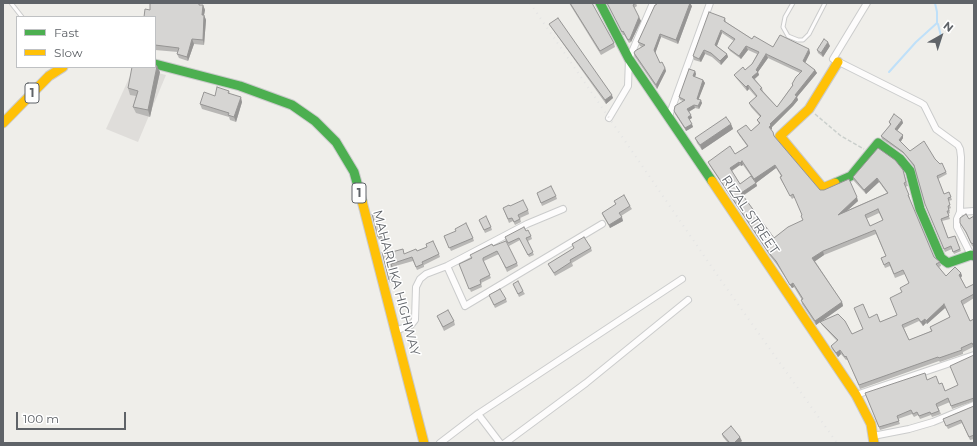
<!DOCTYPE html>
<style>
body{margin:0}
#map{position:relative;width:977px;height:446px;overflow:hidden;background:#efeeea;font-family:Montserrat,sans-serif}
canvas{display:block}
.frame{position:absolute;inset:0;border:4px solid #5f6368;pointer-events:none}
.legend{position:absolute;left:16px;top:16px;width:140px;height:52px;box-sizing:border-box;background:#fff;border:1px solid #bfc1c3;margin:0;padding:5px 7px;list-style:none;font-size:12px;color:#5f6368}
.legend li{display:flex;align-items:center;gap:8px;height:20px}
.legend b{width:20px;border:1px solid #bfc1c3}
.north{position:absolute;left:921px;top:16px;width:40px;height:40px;-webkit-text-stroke:3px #fff;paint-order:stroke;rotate:39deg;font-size:11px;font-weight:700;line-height:16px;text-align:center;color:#5f6368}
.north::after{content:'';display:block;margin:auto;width:14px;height:18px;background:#5f6368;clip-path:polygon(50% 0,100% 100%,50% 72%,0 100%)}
.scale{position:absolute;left:16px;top:412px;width:110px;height:18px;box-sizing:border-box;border:2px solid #5f6368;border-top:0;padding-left:5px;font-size:12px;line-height:14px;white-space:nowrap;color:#5f6368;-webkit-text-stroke:3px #fff;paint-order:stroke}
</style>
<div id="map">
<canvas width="977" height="446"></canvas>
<div class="frame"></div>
<ul class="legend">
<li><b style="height:5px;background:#4caf50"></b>Fast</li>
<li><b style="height:5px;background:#ffc107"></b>Slow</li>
</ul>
<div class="north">N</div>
<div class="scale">100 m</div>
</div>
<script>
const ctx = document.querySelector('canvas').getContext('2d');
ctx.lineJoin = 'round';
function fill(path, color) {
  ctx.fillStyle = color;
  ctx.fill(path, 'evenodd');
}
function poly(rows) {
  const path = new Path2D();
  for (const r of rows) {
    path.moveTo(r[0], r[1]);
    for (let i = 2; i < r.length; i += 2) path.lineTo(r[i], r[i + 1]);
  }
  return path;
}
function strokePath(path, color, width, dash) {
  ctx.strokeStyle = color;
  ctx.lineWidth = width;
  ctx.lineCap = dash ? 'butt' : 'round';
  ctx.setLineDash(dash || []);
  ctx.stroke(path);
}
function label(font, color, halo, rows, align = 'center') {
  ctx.font = font + ' Montserrat,sans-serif';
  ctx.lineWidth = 3;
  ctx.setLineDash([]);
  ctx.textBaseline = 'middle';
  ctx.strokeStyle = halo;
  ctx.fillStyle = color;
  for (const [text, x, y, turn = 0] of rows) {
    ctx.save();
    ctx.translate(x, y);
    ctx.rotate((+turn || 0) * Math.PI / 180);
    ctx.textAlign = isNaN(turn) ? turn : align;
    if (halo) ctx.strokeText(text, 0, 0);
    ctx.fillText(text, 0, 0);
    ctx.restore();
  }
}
const industrial = poly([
 [134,67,166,75,138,142,106,129]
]);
const stream = poly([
 [938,24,941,36,938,47],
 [889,72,916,42,937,23,937,12,935,3]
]);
const path = poly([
 [815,114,841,136,864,149]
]);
const lane = poly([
 [11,3,22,17],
 [793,3,785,17,783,27,788,36,798,40,803,40,809,34,825,3]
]);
const street = poly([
 [867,3,833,59,921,103,924,105,936,129,958,145,960,149,961,157,960,212,957,219,957,227,971,255],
 [669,116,710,3],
 [609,118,628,86,629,59,653,3],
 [960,212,974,211],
 [447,266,465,306,602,224],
 [395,331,411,325,415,320,416,287,420,279,426,274,447,266,527,224,563,209],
 [856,395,974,355],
 [478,414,500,443],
 [873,436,909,429,933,422,974,405],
 [440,443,478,414,682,279],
 [505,443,586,383,688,300]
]);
const fast = poly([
 [600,3,629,59,712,181],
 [155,64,240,86,292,105,315,121,336,142,354,172,362,201],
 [835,183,851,176,878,143,900,159,910,171,920,209,941,258,948,263,971,255,974,256]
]);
const slow = poly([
 [3,123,49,76,63,67],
 [712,181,856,395,871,424,874,443],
 [835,183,823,188,780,136,809,109,838,62],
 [362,201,424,443]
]);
const rail = poly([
 [530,3,720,279,837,443]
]);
const wall = poly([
 [569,3,592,3,614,43,615,47,601,55],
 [607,3,636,3,637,6,634,8,641,21,631,42,629,43,624,35,623,35],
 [201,5,203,5,205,10,204,15,206,20,204,45,194,44,188,61,179,58,177,54,178,52,155,50,155,17,150,10],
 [656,5,692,6,678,44,661,37,655,53,660,63,665,68,666,71,657,89,635,57,634,53,642,47,640,46,638,42],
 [725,18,726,22,752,39,773,47,809,49,810,53,805,63,815,70,817,73,797,97,798,100,793,106,772,127,772,129,771,130,775,137,820,190,858,201,848,210,887,193,879,182,866,194,854,181,853,177,903,170,908,186,905,187,910,198,909,199,934,257,940,262,941,266,939,267,946,276,961,273,962,276,961,278,966,288,974,284,974,298,963,305,970,321,974,319,974,348,973,347,963,352,963,354,940,362,939,361,860,389,848,359,846,360,841,354,838,357,832,349,831,346,837,341,822,325,820,322,816,325,802,304,801,300,802,300,794,287,792,288,777,265,770,256,710,166,708,162,735,154,747,146,739,135,737,131,751,131,759,124,757,120,760,117,751,107,749,103,756,97,749,89,747,91,736,78,734,75,745,70,752,64,757,54,748,50,741,59,730,51,728,48,734,41,722,33,717,46,727,54,728,57,721,65,712,57,705,54,701,62,694,60,693,56],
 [768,58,800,73,792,84,792,86,777,107,763,91,762,88,755,79,759,75,758,72],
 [740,165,741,166,743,165,751,176,740,184,732,171],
 [776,168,781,176,780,177,781,180,792,199,795,197,802,215,803,220,774,238,743,196,757,186,756,183],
 [879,213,883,221,870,226,866,219],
 [876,234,886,256,881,258,885,268,890,266,895,278,905,274,909,283,902,292,897,315,880,322,869,318,863,329,852,334,821,322,843,306,842,302,815,261,824,255],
 [945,308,950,317,930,327,931,331,909,340,904,328,919,321,923,326,926,323,927,324],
 [549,24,613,98,606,104,551,27],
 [830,46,823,57,818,53,817,50],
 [695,71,696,74,695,77,703,80,705,83,698,99,702,103,699,109,695,108,689,112,692,118,689,119,693,127,686,131,675,114,674,111,683,101,680,100,679,97],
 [160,72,150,117,136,113,133,107,136,96,130,95,128,88],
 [229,91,230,94,242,102,236,122,230,120,229,117,202,109,200,104,215,96],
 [902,120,903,123,897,131,903,135,903,138,900,142,910,151,935,159,946,172,947,174,938,179,944,194,949,192,952,200,948,201,951,208,949,209,950,213,948,214,950,219,942,221,948,238,955,236,961,251,954,254,952,249,945,252,925,204,914,167,904,154,882,139,881,136,890,125,889,122],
 [731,124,733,129,702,150,697,143,695,138],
 [537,193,556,196,557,199,542,206],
 [614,201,630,206,632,209,621,216,623,221,610,228,603,216,602,213,616,205],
 [510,206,528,210,529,214,520,218,521,222,515,225,513,221,509,223,503,208],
 [377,212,381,222,378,223,383,239,379,240,378,237],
 [974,216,974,247,972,246,967,235,962,226,960,223,969,219],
 [479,220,491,227,492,230,485,233],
 [526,231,531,236,532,239,528,241,534,255,529,257,520,240,509,246,505,237],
 [444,236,473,238,474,241,451,251],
 [572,244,591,248,592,251,572,263,573,266,555,276,548,264,574,248],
 [493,246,517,263,518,266,507,272,499,254,484,261,484,262,491,278,481,283,482,287,471,292,459,264],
 [417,251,439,254,440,257,424,265,424,267,417,270,413,261,392,267,396,282,390,283,389,280,388,253,405,254],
 [513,284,523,291,525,294,519,297],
 [489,295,506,299,507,302,495,308],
 [437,316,454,321,455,325,444,331],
 [974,355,974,401,952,409,950,402,938,407,941,414,932,417,931,415,920,419,918,415,914,417,912,414,898,419,900,424,880,430,865,393,927,380,939,384,945,391,958,386],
 [974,406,974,439,970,440,962,423,948,429,943,419],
 [722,434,742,441,739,443,728,443,723,437]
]);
const shadedWall = poly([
 [690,3,692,6,678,44,676,40],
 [203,5,205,10,204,15,206,20,204,45,203,40,202,15],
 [639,17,641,21,631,42,630,39],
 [721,30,722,33,716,48,715,45],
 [660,34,661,37,655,54,654,50],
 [192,39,194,44,188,61,187,57],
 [828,42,830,46,823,57,821,53],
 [746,46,748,50,741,59,739,56],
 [809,49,810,53,804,65,803,61],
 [704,50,705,54,701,62,699,59],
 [727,54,728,57,721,65,720,61],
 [766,54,768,58,758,72,759,75,753,80,752,77],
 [157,66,160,72,150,117,148,110],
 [665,68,666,71,657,89,656,85],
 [815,70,817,73,797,97,798,100,793,106,772,127,772,129,770,130,769,127,770,124,795,95],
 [695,71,696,74,694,79,693,76],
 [703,80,705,83,698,101,697,99],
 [748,85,749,89,747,91,746,87],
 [612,95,613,98,606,104,605,100],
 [241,97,242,102,236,122,234,117],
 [701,100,702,103,699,109,698,106],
 [694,105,695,108,688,112,687,109],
 [691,115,692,118,689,120,688,117],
 [902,120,903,123,896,132,895,129],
 [692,124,693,127,686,131,685,128],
 [731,124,733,129,702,150,700,145],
 [903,135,903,138,900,143,899,140],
 [742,161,743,165,741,166,740,163],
 [739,162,740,165,731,171,730,168],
 [775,165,776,168,756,183,754,179],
 [877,178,879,182,866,194,864,190],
 [756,183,757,186,742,196,741,193],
 [857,197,858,201,839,218,838,215],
 [622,217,623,221,610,228,609,225],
 [823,251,824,255,814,262,812,258],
 [961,273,962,276,960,278,959,275],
 [793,283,794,287,792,288,790,285],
 [842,302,843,306,816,325,815,321],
 [944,304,945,308,927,324,926,321],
 [925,319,926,323,923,326,921,322],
 [840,350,841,354,838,357,836,353],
 [740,437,742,441,739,443,734,443]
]);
const building = poly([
 [150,3,199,3,199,5,203,5,202,15,204,15,203,40,192,39,187,57,177,54,179,48,155,45,155,17,144,17,145,9,150,10,150,3],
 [570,3,592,3,614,43,600,51,570,3],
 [607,3,636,3,633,5,639,17,630,39,628,40,623,31,622,32,607,3],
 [657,3,690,3,676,40,660,34,654,50,660,63,662,62,665,68,656,85,634,53,635,51,645,45,638,42,655,5,656,5,657,3],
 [709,12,725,18,724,21,752,39,754,36,773,47,780,35,809,49,803,61,815,70,795,95,797,96,792,103,770,124,771,125,769,127,773,132,774,136,820,190,824,190,849,179,857,197,838,215,888,193,877,178,864,190,853,177,878,148,895,160,903,170,906,182,904,183,909,195,908,195,934,257,940,262,936,264,946,276,955,267,961,273,959,275,966,288,974,284,974,294,961,301,970,321,974,319,974,345,973,345,972,343,961,348,962,350,939,358,938,357,859,385,846,356,845,357,840,350,836,353,831,346,838,340,820,322,838,314,845,321,852,334,863,329,854,308,863,304,869,318,877,314,880,322,897,315,890,298,902,292,900,288,909,283,903,270,894,274,889,262,884,265,881,258,886,256,875,230,823,251,812,258,842,302,815,321,801,300,803,299,793,283,790,285,776,261,769,253,708,162,730,146,735,154,748,146,737,131,746,125,751,131,760,123,757,120,761,116,749,103,757,96,748,85,746,87,734,75,743,67,745,70,752,64,759,52,746,46,739,56,728,48,735,39,721,30,715,45,727,54,720,61,711,53,704,50,699,59,693,56,709,12],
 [766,54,802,71,796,77,792,84,793,85,777,107,760,89,762,88,752,77,758,72,756,70,766,54],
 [742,161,754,179,775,165,782,176,780,177,790,196,793,194,802,215,801,216,803,220,788,227,774,238,741,193,756,183,751,176,740,184,730,168,739,162,740,163,742,161],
 [878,209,883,220,870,226,865,215,878,209],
 [944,304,950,317,930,327,932,331,909,340,902,325,918,318,921,322,925,319,926,321,944,304],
 [558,18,612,95,605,100,549,24,558,18],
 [824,39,828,42,821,53,817,50,824,39],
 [155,65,157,66,148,110,133,107,138,91,128,88,132,67,155,67,155,65],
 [689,69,695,71,693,76,703,80,697,99,701,100,698,106,694,105,687,109,691,115,688,117,692,124,685,128,674,111,675,106,685,100,679,97,689,69],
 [217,87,229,91,228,93,241,97,234,117,228,115,229,113,200,104,204,92,215,96,217,87],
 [894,114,902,120,895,129,903,135,899,140,910,151,924,141,935,159,940,164,942,163,946,172,937,176,944,194,949,192,951,197,948,198,950,205,948,206,949,211,947,211,949,216,941,219,948,238,955,236,960,249,953,252,951,246,944,249,925,204,914,165,903,152,881,136,891,124,889,122,894,114],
 [726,117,731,124,700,145,695,138,726,117],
 [551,186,556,196,541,203,537,193,551,186],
 [624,195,630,206,619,213,622,217,609,225,602,213,616,204,614,201,624,195],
 [523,200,528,210,518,215,520,219,514,222,512,218,508,219,503,208,509,205,510,206,523,200],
 [377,212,379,219,377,220,382,236,378,237,372,214,377,212],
 [966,214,969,219,974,216,974,244,971,243,966,232,960,223,960,218,966,214],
 [486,216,491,227,484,230,479,220,486,216],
 [466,223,473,238,449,248,444,236,456,231,455,229,466,223],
 [524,227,526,231,528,230,531,236,526,238,533,252,528,255,519,238,508,243,505,237,524,227],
 [584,237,591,248,570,260,571,262,554,273,548,264,574,248,572,244,584,237],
 [433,241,439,254,422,262,423,264,416,267,412,257,391,264,395,278,389,280,382,252,387,250,388,253,403,249,404,254,416,249,417,251,427,247,426,244,433,241],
 [506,241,517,263,506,268,497,251,483,258,483,260,490,275,480,280,481,284,469,289,459,264,472,258,470,255,492,244,493,246,506,241],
 [518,281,523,291,518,294,513,284,518,281],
 [500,289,506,299,494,305,489,295,500,289],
 [448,310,454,321,443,327,437,316,448,310],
 [974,355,974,398,951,406,948,398,936,404,939,411,931,414,930,412,919,416,917,412,913,414,911,410,897,416,899,421,879,427,865,393,925,373,927,380,936,376,939,384,942,383,945,391,958,385,950,366,974,355],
 [974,406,974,435,969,437,961,420,946,426,943,419,974,406],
 [731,426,740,437,734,443,730,443,722,434,731,426]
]);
const shields = [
 [32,93,14],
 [359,193,14]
];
const shieldNames = [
 ["1",32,93],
 ["1",359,193]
];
const streetNames = [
 ["RIZAL STREET",750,215,56],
 ["MAHARLIKA HIGHWAY",396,283,75]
];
fill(industrial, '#dfddda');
strokePath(stream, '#bfe0f9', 2);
strokePath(lane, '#cbcccc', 5);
strokePath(street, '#cbcccc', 8);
strokePath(fast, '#cacacb', 11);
strokePath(slow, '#cacacb', 11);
strokePath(path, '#cacfcc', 1.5, [4, 2]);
strokePath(lane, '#fdfcfc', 3);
strokePath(street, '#fdfcfc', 6);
strokePath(fast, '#4caf50', 9);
strokePath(slow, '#ffc107', 9);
strokePath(rail, '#e4e4e4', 2, [1, 5]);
fill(wall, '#b8b7b5');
fill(shadedWall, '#969594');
fill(building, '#d6d5d3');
strokePath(building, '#969594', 1);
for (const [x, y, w] of shields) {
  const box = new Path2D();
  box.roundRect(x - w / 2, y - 10, w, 20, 3);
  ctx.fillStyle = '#fff';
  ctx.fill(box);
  strokePath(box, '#5f6368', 1);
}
label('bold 12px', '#5f6368', null, shieldNames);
label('13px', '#5f6368', '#fff', streetNames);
</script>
